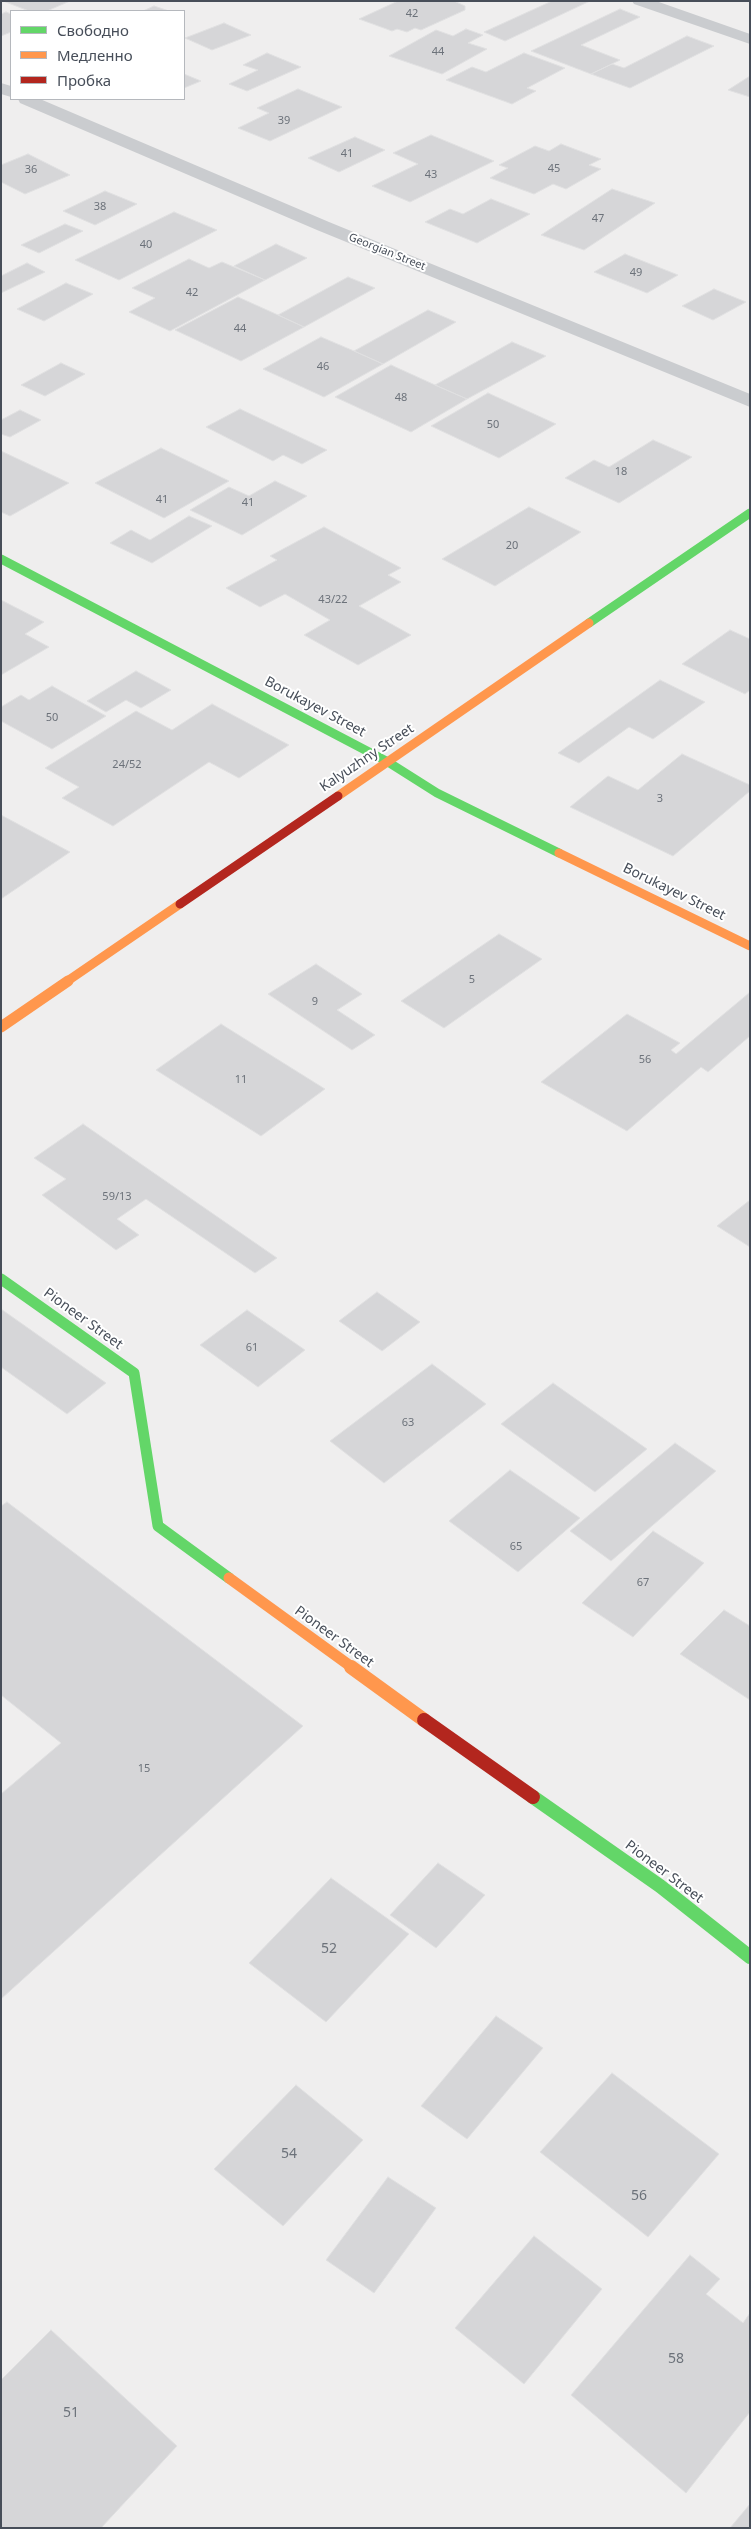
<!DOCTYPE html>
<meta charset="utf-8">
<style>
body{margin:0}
#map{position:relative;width:751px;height:2529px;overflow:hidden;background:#efeeee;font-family:"Noto Sans",sans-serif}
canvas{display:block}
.frame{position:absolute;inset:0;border:2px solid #474e59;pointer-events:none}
.legend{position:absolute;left:10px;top:10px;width:175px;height:90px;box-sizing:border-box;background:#fff;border:1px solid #b5b8bd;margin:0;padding:6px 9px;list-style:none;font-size:15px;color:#474e59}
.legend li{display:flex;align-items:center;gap:10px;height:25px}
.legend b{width:25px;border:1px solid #b5b8bd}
</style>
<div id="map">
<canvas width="751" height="2529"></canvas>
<div class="frame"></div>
<ul class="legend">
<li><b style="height:6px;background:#63d668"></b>Свободно</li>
<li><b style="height:6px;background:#ff974d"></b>Медленно</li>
<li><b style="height:6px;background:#b3261e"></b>Пробка</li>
</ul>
</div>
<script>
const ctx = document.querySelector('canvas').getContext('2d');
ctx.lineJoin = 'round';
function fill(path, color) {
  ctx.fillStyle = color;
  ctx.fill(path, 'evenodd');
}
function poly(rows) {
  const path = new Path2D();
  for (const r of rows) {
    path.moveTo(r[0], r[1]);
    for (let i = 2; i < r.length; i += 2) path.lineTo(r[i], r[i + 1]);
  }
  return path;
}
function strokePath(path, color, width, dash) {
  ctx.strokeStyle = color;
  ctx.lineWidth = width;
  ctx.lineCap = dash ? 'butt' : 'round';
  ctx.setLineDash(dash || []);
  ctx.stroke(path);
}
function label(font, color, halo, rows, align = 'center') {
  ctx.font = font + ' "Noto Sans",sans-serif';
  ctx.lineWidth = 4;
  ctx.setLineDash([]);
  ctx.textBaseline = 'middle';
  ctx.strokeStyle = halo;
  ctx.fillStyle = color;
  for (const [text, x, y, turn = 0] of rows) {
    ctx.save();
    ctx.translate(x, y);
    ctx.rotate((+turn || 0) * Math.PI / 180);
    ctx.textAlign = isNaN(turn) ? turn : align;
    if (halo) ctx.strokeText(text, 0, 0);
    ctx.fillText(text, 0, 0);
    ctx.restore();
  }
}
const building = poly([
 [3,1,70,1,47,11,29,11,3,1],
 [398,1,454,1,465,6,465,10,421,30,415,28,407,32,397,29,392,31,359,19,398,1],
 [552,1,590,1,505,41,484,32,552,1],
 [154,6,169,11,143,11,154,6],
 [620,9,640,17,581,45,620,60,591,74,531,51,620,9],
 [6,12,11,14,11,32,1,36,1,14,6,12],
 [224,23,251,35,212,50,185,38,224,23],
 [466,29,483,35,468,43,487,49,442,74,389,56,436,30,453,36,466,29],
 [687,36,714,46,630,88,591,74,612,64,624,68,687,36],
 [267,53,301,67,247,91,229,84,258,70,243,65,267,53],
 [524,53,565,68,527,88,536,91,512,104,446,80,472,67,486,72,524,53],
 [184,74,201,81,184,88,184,74],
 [750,76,750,97,728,90,750,76],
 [298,89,342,107,270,141,238,128,269,113,257,108,298,89],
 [431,135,494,161,410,202,372,186,418,164,393,153,431,135],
 [355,137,385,150,339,172,308,158,355,137],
 [561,144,601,159,589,165,601,169,566,189,553,184,534,194,490,178,508,168,499,165,535,146,549,151,561,144],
 [28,154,70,175,25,194,1,182,1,165,28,154],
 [612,189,655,203,584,250,541,235,612,189],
 [105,191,137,204,95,225,63,211,105,191],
 [491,199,530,214,477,243,425,222,450,209,463,214,491,199],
 [174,212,217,230,119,280,75,260,174,212],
 [65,224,83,231,39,253,21,245,65,224],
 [276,244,307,258,265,280,234,266,276,244],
 [625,254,678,275,647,293,594,272,625,254],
 [189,259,209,268,222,262,265,280,170,331,129,312,155,298,132,288,189,259],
 [27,263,45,272,1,293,1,276,27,263],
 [348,277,375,288,304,327,278,315,348,277],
 [66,283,93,294,44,321,17,309,66,283],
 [714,289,746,302,713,320,682,306,714,289],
 [238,297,278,315,304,327,241,361,175,330,238,297],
 [428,310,456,322,383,364,354,351,428,310],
 [321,337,354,351,383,364,324,397,263,369,321,337],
 [512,342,546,356,467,399,435,385,512,342],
 [61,363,85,374,45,396,21,385,61,363],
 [391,365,435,385,467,399,411,432,335,397,391,365],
 [488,393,556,424,499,458,431,426,488,393],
 [240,409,327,450,302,464,283,455,273,461,206,427,240,409],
 [20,410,41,420,10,437,1,434,1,420,20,410],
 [653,440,692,457,619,503,565,478,594,460,609,467,653,440],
 [161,448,229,481,164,518,95,483,161,448],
 [1,451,69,483,10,516,1,512,1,451],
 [275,481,307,496,242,535,190,510,229,487,249,496,275,481],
 [529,507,581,532,495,586,442,559,529,507],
 [189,516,212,526,152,563,110,543,131,530,150,540,189,516],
 [324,527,401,568,388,575,401,582,359,606,411,635,358,665,304,635,330,620,285,594,260,607,226,588,277,560,270,556,324,527],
 [1,600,44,622,25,634,49,647,1,675,1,600],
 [730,630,750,639,750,690,745,694,682,664,730,630],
 [136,671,171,690,141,708,126,700,106,712,87,701,136,671],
 [660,680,705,702,653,739,629,727,579,763,558,753,660,680],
 [52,686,106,716,52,749,1,721,1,707,21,695,29,700,52,686],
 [212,704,289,745,239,778,209,762,113,826,62,798,79,787,45,768,136,711,172,730,212,704],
 [682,754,750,785,750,791,673,856,570,807,608,776,638,790,682,754],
 [1,815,70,852,1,899,1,815],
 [499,934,542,959,444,1028,401,1001,499,934],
 [316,964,362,994,337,1010,375,1035,352,1050,268,994,316,964],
 [749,993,750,1036,708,1072,701,1067,627,1131,541,1082,627,1014,680,1043,671,1050,676,1054,749,993],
 [221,1024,325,1089,261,1136,156,1070,221,1024],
 [83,1124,277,1258,255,1273,146,1199,117,1219,139,1235,116,1250,42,1195,66,1179,34,1158,83,1124],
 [750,1200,750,1247,717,1226,750,1200],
 [377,1292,420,1322,382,1351,339,1321,377,1292],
 [1,1309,106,1383,67,1414,1,1367,1,1309],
 [247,1310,305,1350,258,1387,200,1345,247,1310],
 [432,1364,486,1404,384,1483,330,1441,432,1364],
 [553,1383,647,1449,595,1492,501,1424,553,1383],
 [675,1443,716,1471,611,1561,570,1531,675,1443],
 [510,1470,580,1518,518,1572,449,1521,510,1470],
 [7,1502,303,1726,1,1999,1,1794,61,1743,1,1695,1,1506,7,1502],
 [653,1531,704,1563,633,1637,582,1603,653,1531],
 [724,1610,750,1626,750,1700,680,1654,724,1610],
 [438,1863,485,1895,436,1948,390,1915,438,1863],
 [331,1878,409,1934,326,2022,249,1963,331,1878],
 [496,2016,543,2048,467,2139,421,2106,496,2016],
 [612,2073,719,2154,648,2237,540,2152,612,2073],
 [296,2085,363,2140,283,2226,214,2169,296,2085],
 [388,2177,436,2208,374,2293,326,2260,388,2177],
 [534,2236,602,2289,524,2384,455,2328,534,2236],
 [690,2255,720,2279,706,2294,743,2323,750,2313,750,2412,686,2493,571,2395,690,2255],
 [51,2330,177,2446,101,2528,1,2528,1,2380,51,2330],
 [750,2504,750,2528,730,2528,750,2504]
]);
const street = poly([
 [632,1,656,1,750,34,750,44,634,4,632,1],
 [1,83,11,86,11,97,1,94,1,83],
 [18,99,40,99,329,222,750,394,750,407,317,230,20,103,18,99]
]);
const fastFar2 = poly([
 [1,559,388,762,437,793,559,853],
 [589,623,750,513]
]);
const fastFar1 = poly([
 [1,1279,134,1373,158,1526,229,1578]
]);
const fast = poly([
 [533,1797,660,1886,750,1957]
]);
const slowFar2 = poly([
 [338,796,589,623],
 [559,853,750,946],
 [66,982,180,904]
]);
const slowFar1 = poly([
 [1,1027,68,981],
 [229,1578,353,1668]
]);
const slow = poly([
 [351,1667,424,1720]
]);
const jamFar1 = poly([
 [180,904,338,796]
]);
const jam = poly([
 [424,1720,533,1797]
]);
const numberNames = [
 ["42",412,14],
 ["44",438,52],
 ["39",284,121],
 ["41",347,154],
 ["45",554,169],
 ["36",31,170],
 ["43",431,175],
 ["38",100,207],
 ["47",598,219],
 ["40",146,245],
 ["49",636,273],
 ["42",192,293],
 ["44",240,329],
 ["46",323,367],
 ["48",401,398],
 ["50",493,425],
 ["18",621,472],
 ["41",162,500],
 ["41",248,503],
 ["20",512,546],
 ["43/22",333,600],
 ["50",52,718],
 ["24/52",127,765],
 ["3",660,799],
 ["5",472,980],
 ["9",315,1002],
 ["56",645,1060],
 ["11",241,1080],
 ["59/13",117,1197],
 ["61",252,1348],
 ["63",408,1423],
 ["65",516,1547],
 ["67",643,1583],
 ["15",144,1769]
];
const farStreetnames = [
 ["Georgian Street",387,252,22]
];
const streetNames = [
 ["Borukayev Street",315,707,28],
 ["Kalyuzhny Street",367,758,-34],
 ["Borukayev Street",674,892,26],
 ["Pioneer Street",83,1319,36],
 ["Pioneer Street",334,1637,36],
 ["Pioneer Street",664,1872,37]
];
const nearNumbernames = [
 ["52",329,1949],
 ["54",289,2154],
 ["56",639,2196],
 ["58",676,2359],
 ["51",71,2413]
];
fill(building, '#d6d6d8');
strokePath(building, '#e0e0e1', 1);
fill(street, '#cacccf');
strokePath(fastFar2, '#63d668', 9);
strokePath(fastFar1, '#63d668', 11);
strokePath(fast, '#63d668', 14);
strokePath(slowFar2, '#ff974d', 9);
strokePath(slowFar1, '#ff974d', 11);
strokePath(slow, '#ff974d', 14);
strokePath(jamFar1, '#b3261e', 9);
strokePath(jam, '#b3261e', 14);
label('11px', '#6c727a', null, numberNames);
label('11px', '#474e59', '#fff', farStreetnames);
label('14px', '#474e59', '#fff', streetNames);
label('14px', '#6c727a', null, nearNumbernames);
</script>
